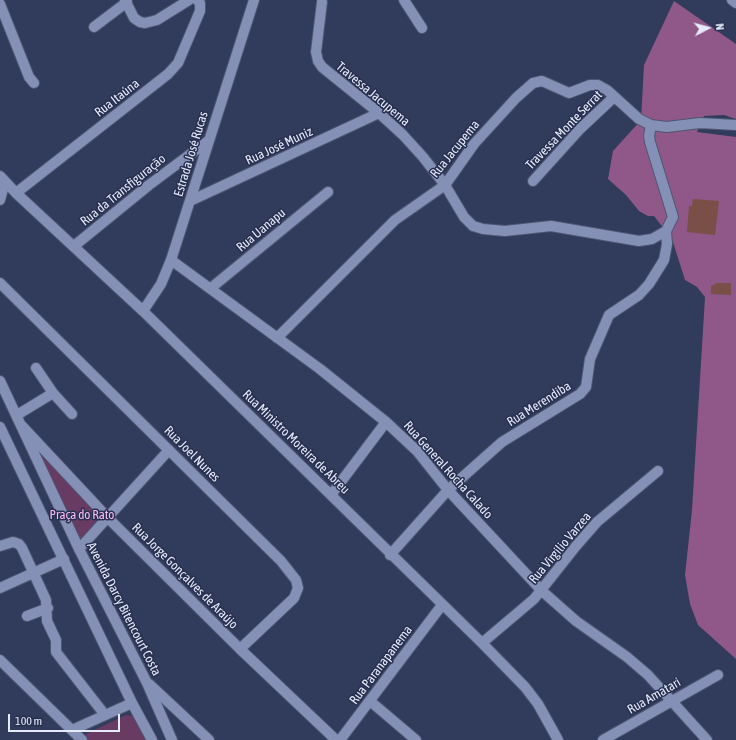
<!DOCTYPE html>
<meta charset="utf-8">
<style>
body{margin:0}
#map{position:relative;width:736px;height:740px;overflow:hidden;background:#313b5b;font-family:"Asap Condensed",sans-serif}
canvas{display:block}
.north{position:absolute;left:688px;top:8px;width:40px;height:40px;-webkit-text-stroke:3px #283050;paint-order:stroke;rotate:84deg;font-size:11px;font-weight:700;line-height:16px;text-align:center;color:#e5ebfb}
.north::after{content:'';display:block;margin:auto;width:14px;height:18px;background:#e5ebfb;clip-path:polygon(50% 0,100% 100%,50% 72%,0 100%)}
.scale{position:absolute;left:8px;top:714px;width:112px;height:18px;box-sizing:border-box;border:2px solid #e5ebfb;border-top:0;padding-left:5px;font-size:12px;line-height:14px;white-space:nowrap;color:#e5ebfb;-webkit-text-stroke:3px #283050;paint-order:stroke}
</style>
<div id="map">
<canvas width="736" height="740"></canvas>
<div class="north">N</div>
<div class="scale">100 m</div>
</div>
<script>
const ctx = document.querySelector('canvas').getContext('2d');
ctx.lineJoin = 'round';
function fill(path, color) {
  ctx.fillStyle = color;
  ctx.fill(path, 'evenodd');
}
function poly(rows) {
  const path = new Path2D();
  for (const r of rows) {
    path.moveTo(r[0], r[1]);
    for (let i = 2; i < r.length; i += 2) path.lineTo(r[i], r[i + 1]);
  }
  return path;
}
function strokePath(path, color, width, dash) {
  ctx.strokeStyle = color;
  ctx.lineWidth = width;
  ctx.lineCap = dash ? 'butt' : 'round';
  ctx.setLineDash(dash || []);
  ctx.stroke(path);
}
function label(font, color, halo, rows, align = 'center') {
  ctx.font = font + ' "Asap Condensed",sans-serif';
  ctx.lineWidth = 3;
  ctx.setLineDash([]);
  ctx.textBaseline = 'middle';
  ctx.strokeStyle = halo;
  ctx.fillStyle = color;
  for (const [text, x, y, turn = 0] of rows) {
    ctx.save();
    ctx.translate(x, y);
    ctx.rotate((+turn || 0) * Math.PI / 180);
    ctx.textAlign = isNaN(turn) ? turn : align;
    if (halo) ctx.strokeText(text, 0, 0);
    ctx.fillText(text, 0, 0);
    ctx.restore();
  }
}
const green = poly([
 [26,432,104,516,79,547],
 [126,715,135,716,147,740,85,740,86,734]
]);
const forest = poly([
 [674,1,736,44,736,119,724,115,704,116,697,132,736,137,736,659,698,625,690,604,685,575,692,510,705,297,697,287,685,280,672,239,654,216,648,216,639,211,626,195,608,179,613,151,641,120,644,65]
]);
const building = poly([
 [693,199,719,201,715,235,687,232,689,206,692,206],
 [717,283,731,283,731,295,711,294,711,286]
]);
const minor = poly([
 [125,0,134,18,140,22,145,23,157,20,189,0],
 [404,0,422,28],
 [732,0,736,3],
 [322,2,316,52,318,61,322,67,379,113,403,135,423,157,445,185,464,217,473,226,483,229,505,231,551,226,639,241,652,239,666,231,673,217,650,142,649,136,651,125,667,127,700,123,736,125],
 [0,4,29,77,34,83],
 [94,27,127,2],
 [0,176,16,193,143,311,482,643,525,687,538,704,558,740],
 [533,181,580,129,614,97],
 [16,193,168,74,178,63,200,11,200,3,197,0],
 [0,200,5,182],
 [190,201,379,113],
 [74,246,149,185,208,141],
 [171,260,320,369,386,422,417,451,448,490,542,591,576,621,627,657,648,675,707,740],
 [0,283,281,561,296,580,298,588,294,598,240,649],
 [211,288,328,192],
 [143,311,161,284,171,260,254,0],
 [277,338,395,220,445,185,474,144,516,98,533,83,542,81,569,93,590,85,598,85,607,90,639,119,651,125],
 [36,368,53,393,72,414],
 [0,381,79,549,147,683,172,740],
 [17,415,53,393],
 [22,426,107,517,240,649,336,740],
 [0,427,132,703,152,740],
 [331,495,386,422],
 [0,546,13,542,19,544,22,548,46,600,47,621,56,640,56,652,105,715],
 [79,549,169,450],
 [390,555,448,490,502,442,580,394,586,387,590,359,609,315,639,295,649,284,664,260,667,244,666,231],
 [0,588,64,559],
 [27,616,48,608],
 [482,643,534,599,576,546,597,522,658,471],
 [0,660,82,740],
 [149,684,209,740],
 [370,701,416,740],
 [72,730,132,703],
 [340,740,442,605],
 [603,740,718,675]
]);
const streetNames = [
 ["Travessa Jacupema",373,94,40],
 ["Rua Itaúna",117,98,-38],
 ["Travessa Monte Serrat",564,130,-46],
 ["Rua José Muniz",279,146,-25],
 ["Rua Jacupema",455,149,-51],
 ["Estrada José Rucas",191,154,-73],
 ["Rua da Transfiguração",123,190,-39],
 ["Rua Uanapu",261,230,-40],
 ["Rua Merendiba",539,404,-32],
 ["Rua Ministro Moreira de Abreu",296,442,44],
 ["Rua Joel Nunes",192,454,45],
 ["Rua General Rocha Calado",448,470,48],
 ["Rua Virgilio Varzea",560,548,-50],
 ["Rua Jorge Gonçalves de Araújo",185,576,45],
 ["Avenida Darcy Bitencourt Costa",124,609,63],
 ["Rua Paranapanema",381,665,-53],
 ["Rua Amatari",654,696,-30]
];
const parkNames = [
 ["Praça do Rato",82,515]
];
fill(green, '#683b63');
fill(forest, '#8f5888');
fill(building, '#794f48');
strokePath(minor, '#4e5671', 12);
strokePath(minor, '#8490b6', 10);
label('13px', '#e5ebfb', '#283050', streetNames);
label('13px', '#fbbcf3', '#283050', parkNames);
</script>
